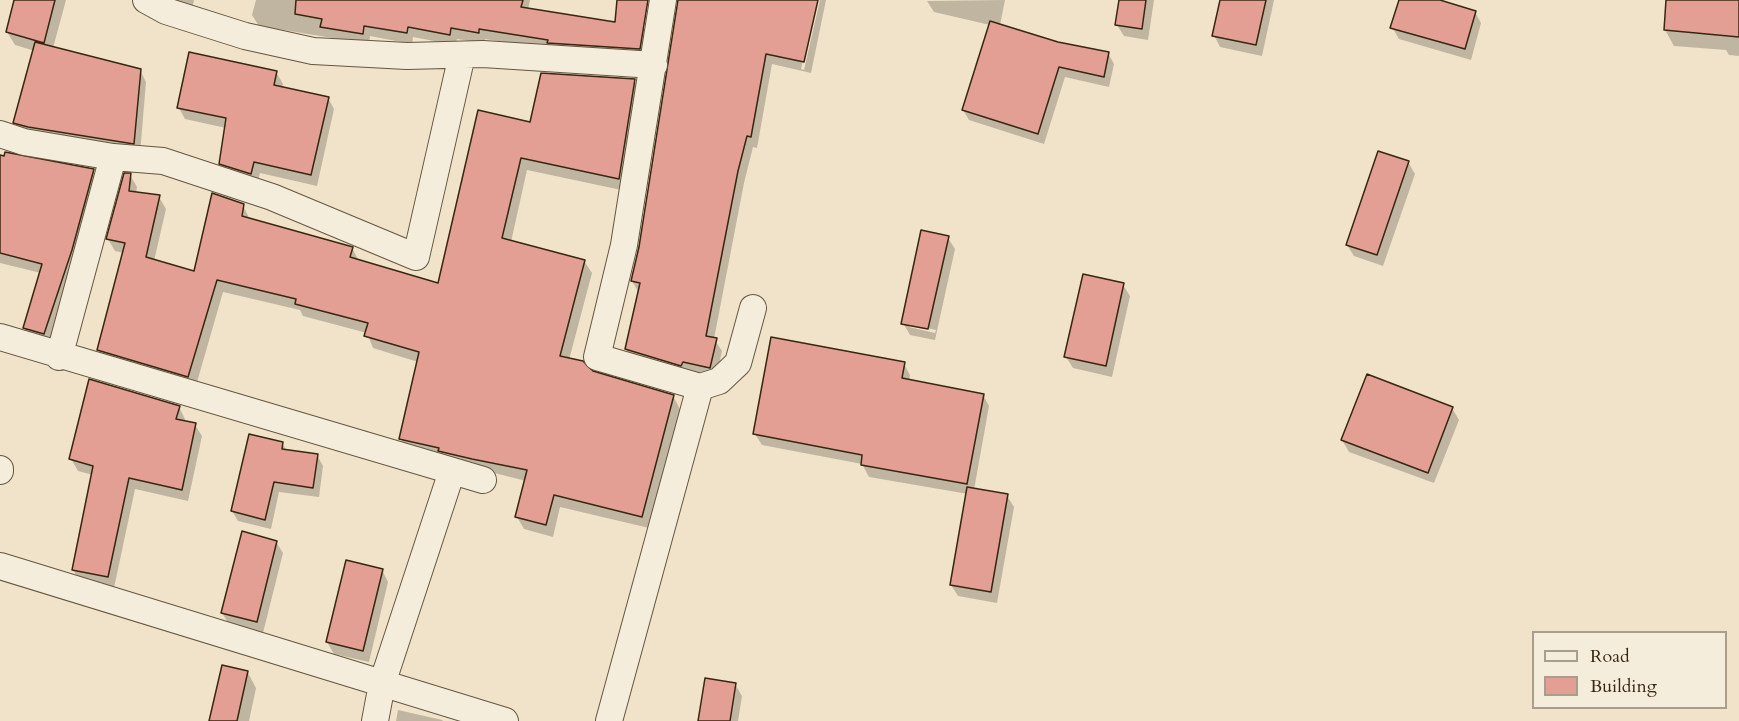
<!DOCTYPE html>
<style>
body{margin:0}
#map{position:relative;width:1739px;height:721px;overflow:hidden;background:#f0e3c9;font-family:Cardo,serif}
canvas{display:block}
.legend{position:absolute;left:1532px;top:631px;width:195px;height:78px;box-sizing:border-box;background:#f5eddc;border:2px solid #a99e8b;margin:0;padding:8px 10px;list-style:none;font-size:18px;color:#372711}
.legend li{display:flex;align-items:center;gap:12px;height:30px}
.legend b{width:30px;border:2px solid #a99e8b}
</style>
<div id="map">
<canvas width="1739" height="721"></canvas>
<ul class="legend">
<li><b style="height:8px;background:#f5eddc"></b>Road</li>
<li><b style="height:16px;background:#e49f95"></b>Building</li>
</ul>
</div>
<script>
const ctx = document.querySelector('canvas').getContext('2d');
ctx.lineJoin = 'round';
function fill(path, color) {
  ctx.fillStyle = color;
  ctx.fill(path, 'evenodd');
}
function poly(rows) {
  const path = new Path2D();
  for (const r of rows) {
    path.moveTo(r[0], r[1]);
    for (let i = 2; i < r.length; i += 2) path.lineTo(r[i], r[i + 1]);
  }
  return path;
}
function strokePath(path, color, width, dash) {
  ctx.strokeStyle = color;
  ctx.lineWidth = width;
  ctx.lineCap = dash ? 'butt' : 'round';
  ctx.setLineDash(dash || []);
  ctx.stroke(path);
}
const shadow = poly([
 [16,0,66,0,53,48,140,70,146,82,140,154,21,134,15,122,35,51,15,45,7,32],
 [162,0,194,0,192,9],
 [256,0,530,0,528,10,643,28,649,39,646,60,553,50,485,39,484,43,457,39,455,45,413,37,412,44,370,36,369,44,259,26,252,15],
 [679,0,816,0,801,69,804,70,820,0,826,0,811,73,772,64,757,148,753,147,744,183,714,339,722,351,716,379,633,361,626,349,639,293,632,281,670,67],
 [1005,0,1000,25,1058,44,1108,53,1114,64,1109,87,1065,77,1044,144,969,120,963,110,990,25,934,12,927,1],
 [1120,0,1154,0,1148,40,1124,36,1117,25],
 [1221,0,1274,0,1262,56,1220,47,1214,35],
 [1400,0,1434,0,1475,12,1481,23,1471,60,1399,39,1392,27],
 [1668,0,1739,2,1739,56,1729,55,1726,50,1674,46,1665,30],
 [276,72,283,84,282,88,328,98,334,109,317,186,260,173,257,185,227,175,220,163,226,128,185,119,179,108],
 [634,80,641,92,626,191,527,170,511,242,584,261,592,273,569,360,592,373,673,396,680,409,649,528,560,507,553,537,524,529,517,517,526,481,408,451,401,439,418,362,373,348,367,333,303,316,300,310,223,292,195,389,106,362,98,350,124,253,115,251,108,239,130,175,137,187,136,194,159,197,166,209,154,261,195,273,243,205,250,220,352,248,359,261,439,285,531,124],
 [0,156,93,170,100,182,50,345,31,339,24,328,41,273,0,263],
 [1408,162,1415,174,1383,266,1354,256,1347,245],
 [948,238,955,249,935,340,910,335,903,323],
 [909,324,936,330,935,333,909,327],
 [1123,285,1130,296,1112,377,1073,368,1066,357],
 [904,364,910,375,909,381,983,395,989,406,974,490,1007,496,1014,507,997,603,958,596,951,585,968,494,869,477,862,464,762,445,755,434],
 [179,407,185,419,184,422,195,425,202,436,188,501,135,489,114,588,80,581,73,570,93,475,78,471,71,459],
 [1452,408,1459,420,1434,483,1349,452,1342,440],
 [282,443,287,451,317,455,323,466,319,497,279,492,271,529,238,521,232,511],
 [276,542,283,553,263,633,229,624,222,613],
 [382,570,388,582,369,662,334,654,327,642],
 [248,673,256,688,249,721,210,721],
 [735,684,742,696,738,721,700,721],
 [398,710,442,720,443,721,396,721]
]);
const building = poly([
 [14,0,55,0,44,43,6,32,14,0],
 [296,0,523,0,521,7,615,22,617,0,648,0,640,49,547,43,548,40,479,29,479,33,451,28,450,35,408,27,407,33,364,26,363,34,320,27,322,19,295,14,296,0],
 [678,0,818,0,804,62,766,54,751,137,747,136,738,171,706,336,717,338,710,368,683,362,681,366,625,349,640,283,631,281,639,247,678,0],
 [1119,0,1146,0,1142,29,1115,25,1119,0],
 [1220,0,1266,0,1256,45,1212,36,1220,0],
 [1399,0,1440,0,1476,11,1465,49,1390,28,1399,0],
 [1666,0,1739,0,1739,37,1664,30,1666,0],
 [990,21,1058,42,1109,52,1104,77,1059,67,1038,134,962,110,990,21],
 [35,42,141,69,134,144,28,127,13,123,35,42],
 [189,52,277,71,274,85,329,97,311,175,254,162,251,174,219,164,226,118,177,108,189,52],
 [541,73,635,79,619,179,521,158,502,238,585,260,560,356,583,361,593,371,674,395,642,517,554,495,546,525,515,517,527,470,472,459,438,451,439,448,399,439,419,352,364,336,368,323,295,304,296,299,217,280,188,377,97,350,125,243,106,239,124,173,131,173,129,191,160,195,146,257,194,271,212,193,244,204,242,216,353,247,350,257,438,283,478,110,530,122,541,73],
 [1378,151,1409,161,1377,255,1346,245,1378,151],
 [5,152,94,169,72,250,44,334,23,328,42,264,0,253,0,155,4,156,5,152],
 [921,230,949,236,928,329,901,324,921,230],
 [1083,274,1124,283,1106,366,1064,357,1083,274],
 [771,337,905,362,902,378,984,394,967,484,861,465,862,455,753,434,771,337],
 [1367,374,1453,407,1428,473,1341,440,1367,374],
 [89,379,180,406,176,419,196,423,182,490,129,478,108,577,72,570,93,466,69,459,89,379],
 [249,434,283,442,282,449,318,454,313,488,274,482,265,520,231,511,249,434],
 [967,487,1008,494,991,592,950,585,967,487],
 [242,531,277,541,257,622,221,613,242,531],
 [346,560,383,569,363,651,326,642,346,560],
 [222,665,248,671,237,721,209,721,222,665],
 [705,678,736,683,730,721,698,721,705,678]
]);
const minor = poly([
 [146,0,166,11,245,36,313,51,407,56,483,54,654,65],
 [663,0,624,245,597,357,700,387],
 [0,134,24,142,113,157,163,161,272,197,416,257,462,55],
 [0,337,483,480],
 [59,357,113,157],
 [0,469,0,471],
 [0,566,505,721],
 [375,721,382,684,452,471],
 [609,721,700,387,719,381,738,363,753,308]
]);
fill(shadow, '#0003');
fill(building, '#e49f95');
strokePath(building, '#372711', 1.5);
strokePath(minor, '#65563f', 28);
strokePath(minor, '#f5eddc', 26);
</script>
